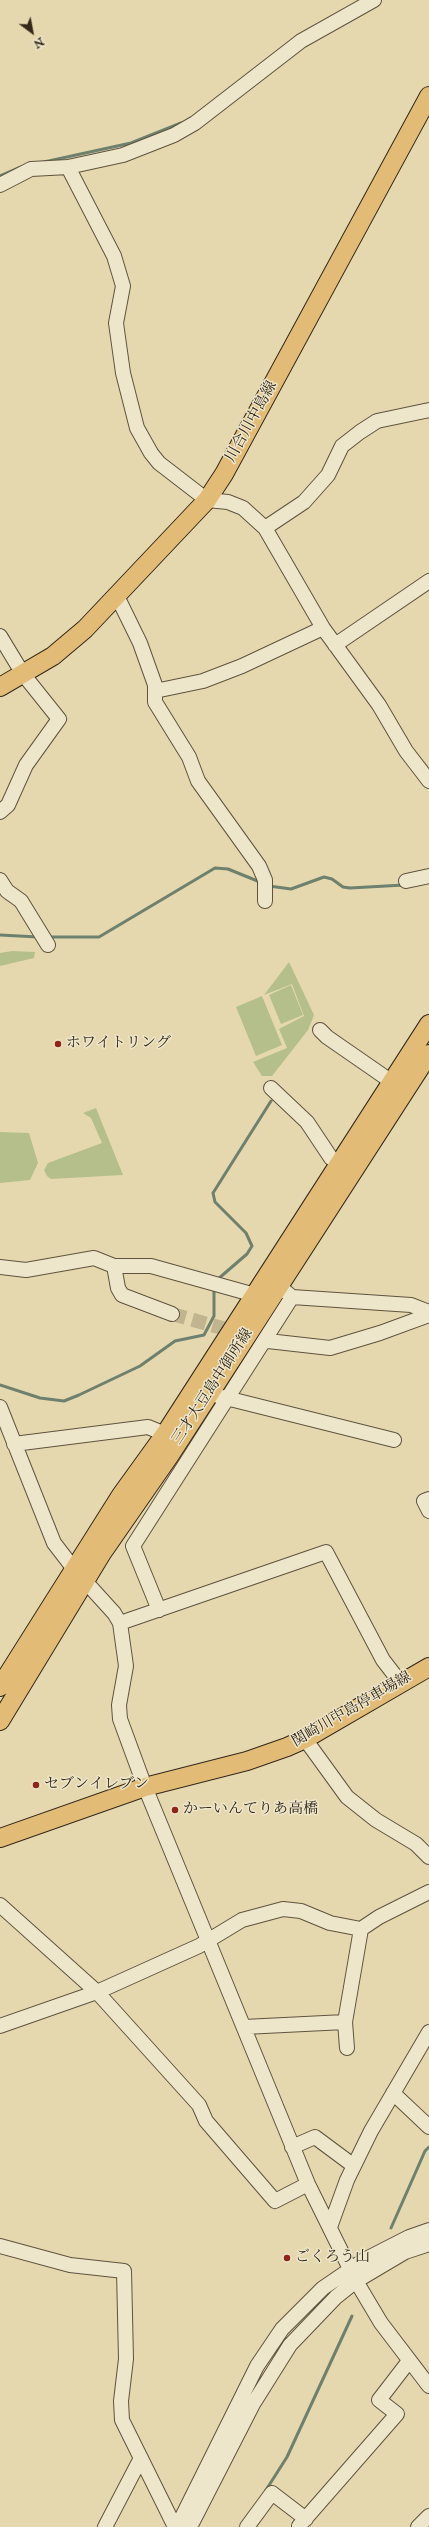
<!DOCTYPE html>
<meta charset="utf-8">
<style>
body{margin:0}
#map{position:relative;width:429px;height:2527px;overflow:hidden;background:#e5d8ae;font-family:"IM FELL Double Pica",serif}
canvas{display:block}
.north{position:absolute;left:12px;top:12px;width:40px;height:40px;-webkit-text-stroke:3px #eee6ca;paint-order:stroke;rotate:148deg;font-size:11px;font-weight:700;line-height:16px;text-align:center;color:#32271a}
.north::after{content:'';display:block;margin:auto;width:14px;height:18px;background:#32271a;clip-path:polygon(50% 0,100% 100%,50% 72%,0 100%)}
</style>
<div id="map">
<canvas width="429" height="2527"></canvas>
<div class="north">N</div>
</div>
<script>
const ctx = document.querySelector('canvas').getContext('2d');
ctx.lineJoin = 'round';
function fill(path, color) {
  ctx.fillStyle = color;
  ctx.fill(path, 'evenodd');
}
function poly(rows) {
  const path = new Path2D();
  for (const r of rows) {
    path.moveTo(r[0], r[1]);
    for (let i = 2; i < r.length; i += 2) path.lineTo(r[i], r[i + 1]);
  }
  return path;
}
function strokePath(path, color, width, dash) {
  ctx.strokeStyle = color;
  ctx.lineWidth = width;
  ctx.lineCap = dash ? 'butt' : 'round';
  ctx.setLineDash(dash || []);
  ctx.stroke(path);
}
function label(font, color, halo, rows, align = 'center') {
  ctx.font = font + ' "IM FELL Double Pica","Noto Serif JP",serif';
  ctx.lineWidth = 3;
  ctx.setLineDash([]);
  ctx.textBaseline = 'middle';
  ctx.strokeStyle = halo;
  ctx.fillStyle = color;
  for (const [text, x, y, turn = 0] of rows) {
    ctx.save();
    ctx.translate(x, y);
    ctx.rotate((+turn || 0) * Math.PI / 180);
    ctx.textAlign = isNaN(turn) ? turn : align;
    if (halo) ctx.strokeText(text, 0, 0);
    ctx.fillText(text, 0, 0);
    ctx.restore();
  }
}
const green = poly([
 [12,951,35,952,34,958,0,966,0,953],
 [289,962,314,1015,308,1030,272,1076,262,1076,253,1062,287,1048,279,1029,304,1016,292,984,264,995],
 [291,985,303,1015,281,1024,269,995],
 [262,996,282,1045,256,1056,236,1007],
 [96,1108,123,1175,51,1179,47,1176,44,1170,48,1163,102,1143,91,1118,83,1113],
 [0,1132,29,1133,38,1163,30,1180,0,1183]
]);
const stream = poly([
 [44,162,131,143,181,123],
 [0,176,21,167],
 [269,886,291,889,324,877,332,879,343,887,350,888,404,885],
 [0,935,38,937],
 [47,937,99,937,215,868,228,869,260,882],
 [218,1279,247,1254,252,1246,246,1233,215,1202,213,1193,271,1101],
 [0,1385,40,1398,64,1401,79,1395,140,1366,175,1341,204,1335,214,1316,214,1288],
 [391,2228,425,2151,429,2147],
 [266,2490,287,2457,352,2316]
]);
const minorTunnel = poly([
 [172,1314,240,1333]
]);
const minor = poly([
 [68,167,114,256,123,286,116,323,123,373,137,428,151,453,159,463,207,500,228,502,243,508,265,528,323,628,379,705,406,751,429,781],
 [0,185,31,169,68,167,123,155,174,135,195,123,301,41,374,0],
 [265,528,304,502,328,475,342,446,360,432,377,421,429,410],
 [117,596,140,643,155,685,155,702,189,757,198,781,259,866,265,880,265,901],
 [0,636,23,674,59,719,26,765,8,805,0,812],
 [335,645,429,581],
 [155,691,203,681,242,666,323,628],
 [0,880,7,891,21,901,48,945],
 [406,881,429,876],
 [320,1030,327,1037,392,1082],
 [271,1088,307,1122,331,1158,339,1164],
 [114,1266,118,1288,122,1295,172,1314],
 [0,1267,26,1270,94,1258,114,1266,151,1266,255,1295],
 [285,1291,292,1297,411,1305,429,1312],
 [268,1341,330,1348,380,1333,429,1315],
 [218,1396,394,1440],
 [0,1407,54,1543,74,1569,114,1613,120,1623,126,1666,119,1705,120,1719,145,1787,308,2184,356,2281,381,2323,429,2386],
 [14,1444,148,1427,165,1434],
 [429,1499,424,1501,429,1511],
 [159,1610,133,1546,292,1297],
 [120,1623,326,1552,383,1660,400,1682],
 [305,1739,347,1797,376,1820,416,1844,429,1857],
 [0,1905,97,1992,199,2105,206,2121,275,2201,308,2184],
 [345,2022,347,2048],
 [0,2026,97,1992,199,1946,242,1920,283,1909,301,1911,330,1923,361,1929,379,1917,429,1892],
 [244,2027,345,2022,361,1929],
 [393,2093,429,2127],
 [292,2147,315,2137,354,2166],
 [330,2227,347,2180,371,2131,429,2032],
 [0,2246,70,2265,124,2271,126,2359,121,2401,122,2420,175,2527],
 [299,2526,397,2414,379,2400,409,2361],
 [105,2527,141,2458],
 [177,2527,257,2366,282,2329,323,2288,364,2260,409,2237,429,2230],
 [190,2527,253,2404,290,2345,336,2297,356,2281,405,2252,429,2244],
 [247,2527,272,2493,306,2519],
 [418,2527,429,2516]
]);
const major = poly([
 [0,687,53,656,85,629,207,500,224,474,429,96],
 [0,1687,121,1495,165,1434,429,1024],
 [0,1721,102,1553,170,1455,429,1054],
 [0,1838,145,1787,247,1761,287,1747,305,1739,429,1667]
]);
const markers = [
 [58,1044,4,"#8f2418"],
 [36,1785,4,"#8f2418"],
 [175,1810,4,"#8f2418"],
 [287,2258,4,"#8f2418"]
];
const streetNames = [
 ["川合川中島線",252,422,-61],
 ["三才大豆島中御所線",213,1387,-57],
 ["関崎川中島停車場線",352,1710,-30]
];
const poiNames = [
 ["ホワイトリング",66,1044],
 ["セブンイレブン",44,1785],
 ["かーいんてりあ高橋",183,1810],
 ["ごくろう山",295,2258]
];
fill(green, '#b4bf8b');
strokePath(stream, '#6e806e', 3);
strokePath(minorTunnel, '#c1b590', 14, [14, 7]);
strokePath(minor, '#5f533f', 16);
strokePath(major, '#32271a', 20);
strokePath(minor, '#eee6ca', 14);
strokePath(major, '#e2bc77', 18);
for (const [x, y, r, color] of markers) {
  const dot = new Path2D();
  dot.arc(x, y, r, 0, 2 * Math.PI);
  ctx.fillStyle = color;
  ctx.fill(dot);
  strokePath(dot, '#eee6ca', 1.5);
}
label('15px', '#32271a', '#eee6ca', streetNames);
label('15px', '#32271a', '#eee6ca', poiNames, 'left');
</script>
